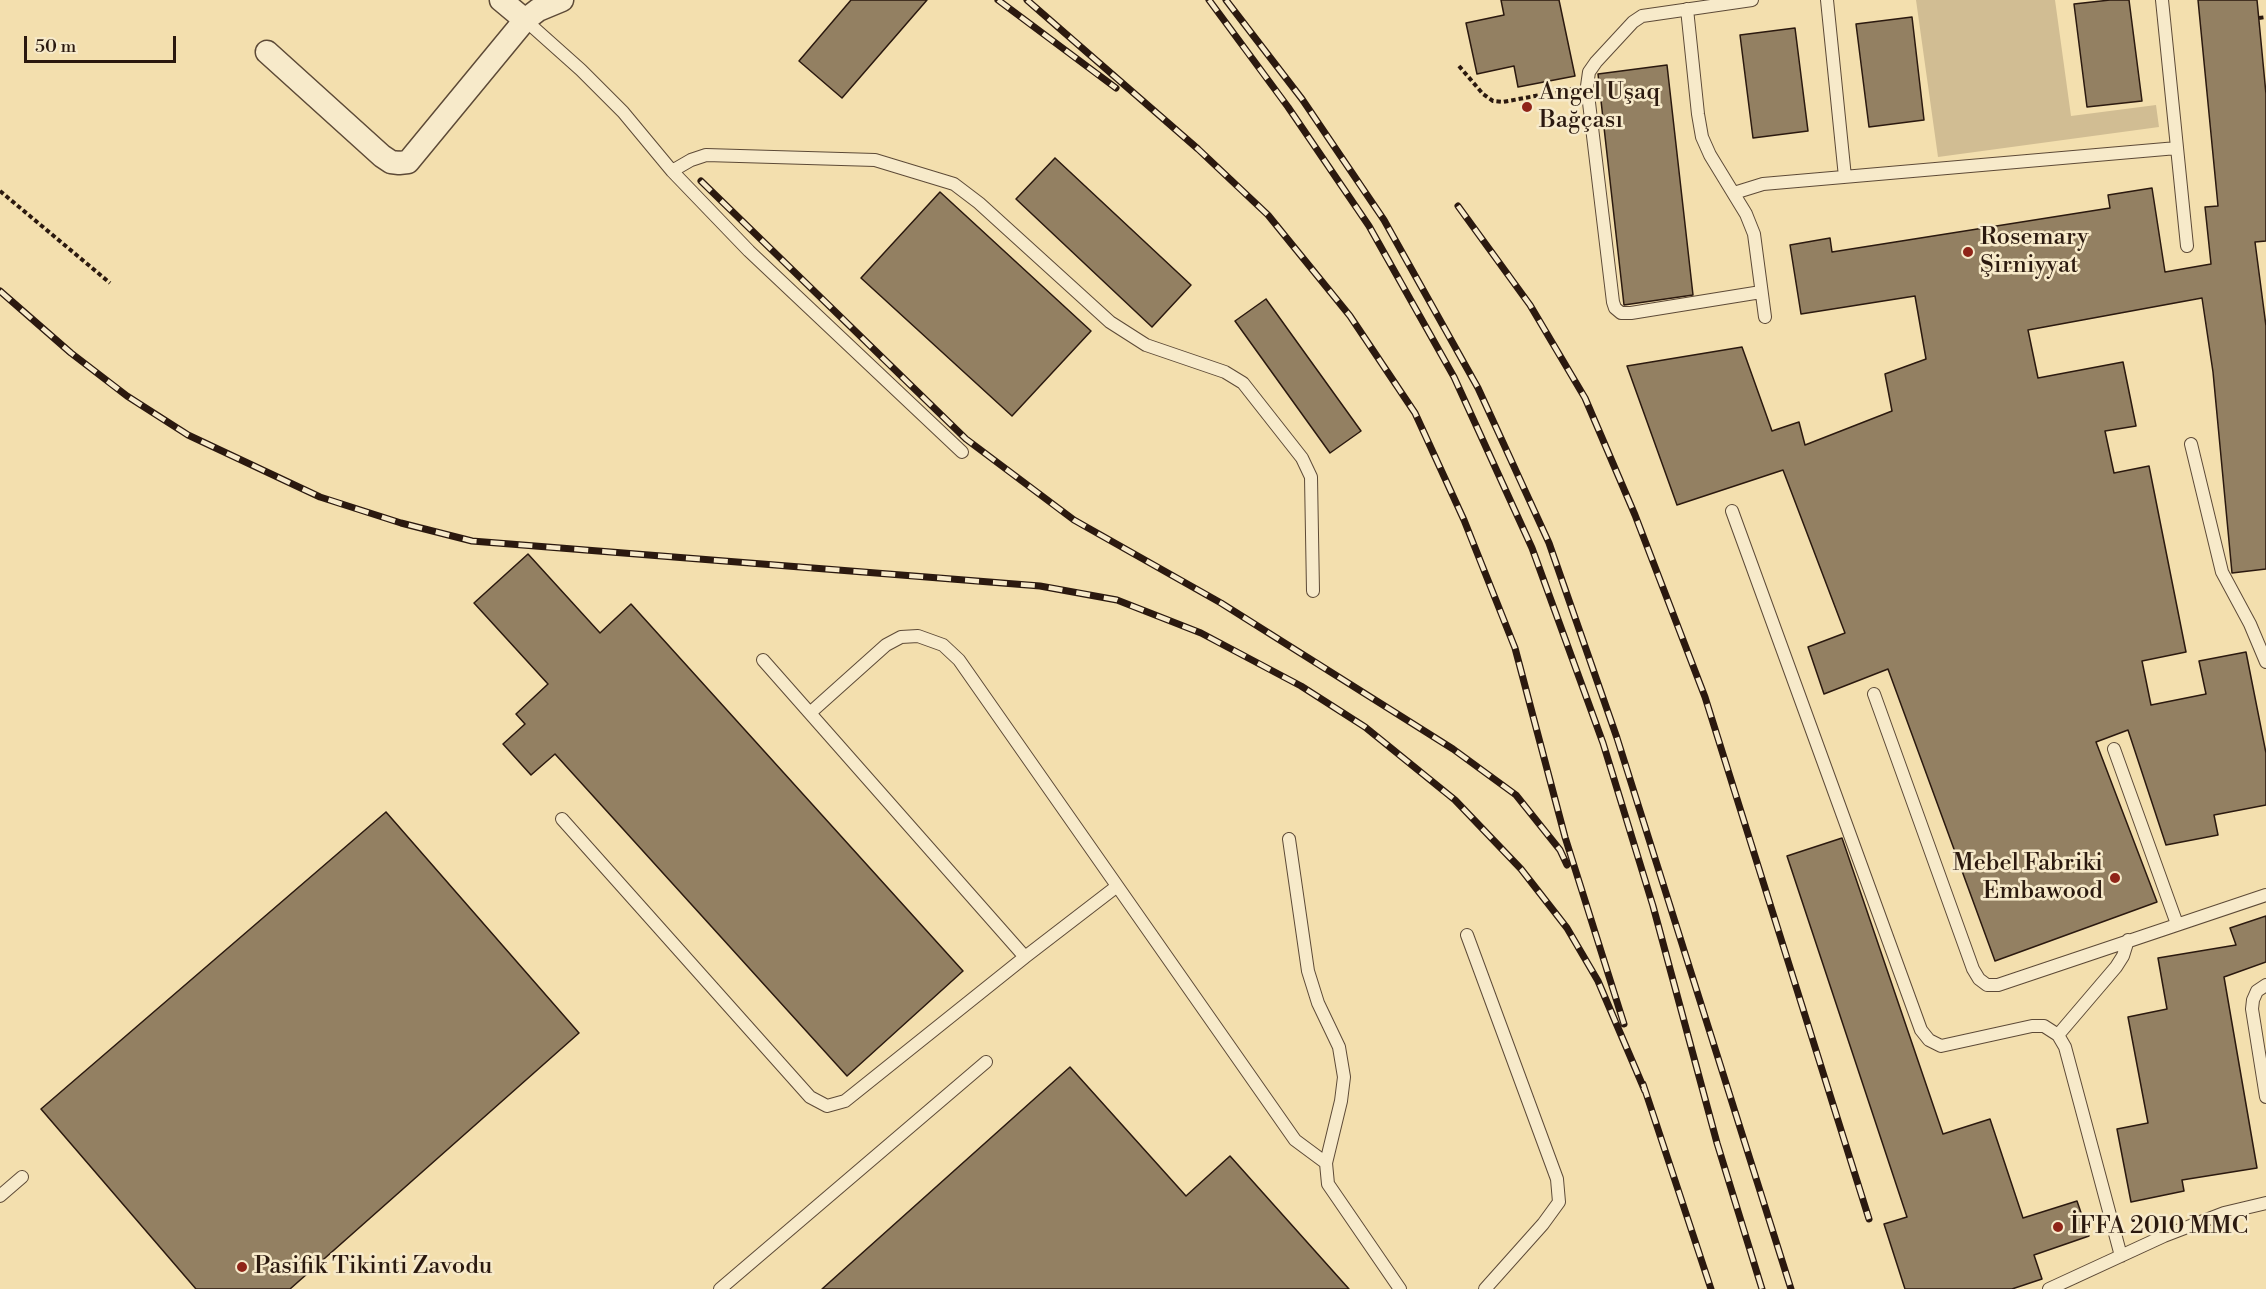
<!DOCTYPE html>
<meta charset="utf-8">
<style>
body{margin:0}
#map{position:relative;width:2266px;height:1289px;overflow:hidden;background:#f3dfae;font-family:"Libre Bodoni",serif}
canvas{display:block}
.scale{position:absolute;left:24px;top:36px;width:152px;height:27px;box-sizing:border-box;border:3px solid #2b190f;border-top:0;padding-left:8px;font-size:18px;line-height:21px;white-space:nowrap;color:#2b190f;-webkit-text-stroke:4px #f7eaca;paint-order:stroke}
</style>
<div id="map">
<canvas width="2266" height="1289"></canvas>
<div class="scale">50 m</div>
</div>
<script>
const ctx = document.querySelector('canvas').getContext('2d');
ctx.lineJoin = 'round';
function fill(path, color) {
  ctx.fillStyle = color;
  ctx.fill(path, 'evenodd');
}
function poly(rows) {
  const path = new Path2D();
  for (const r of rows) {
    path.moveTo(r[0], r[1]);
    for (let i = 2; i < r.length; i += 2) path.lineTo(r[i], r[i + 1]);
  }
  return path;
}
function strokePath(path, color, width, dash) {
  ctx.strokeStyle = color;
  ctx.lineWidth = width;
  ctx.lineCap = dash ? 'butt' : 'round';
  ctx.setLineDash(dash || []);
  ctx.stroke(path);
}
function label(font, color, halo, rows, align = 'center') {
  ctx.font = font + ' "Libre Bodoni",serif';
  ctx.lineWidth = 5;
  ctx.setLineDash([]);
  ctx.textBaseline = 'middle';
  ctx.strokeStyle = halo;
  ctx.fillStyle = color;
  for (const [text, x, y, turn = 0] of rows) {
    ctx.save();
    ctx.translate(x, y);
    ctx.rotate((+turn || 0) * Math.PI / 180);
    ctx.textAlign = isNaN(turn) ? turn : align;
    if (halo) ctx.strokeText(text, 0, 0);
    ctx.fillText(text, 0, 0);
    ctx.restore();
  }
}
const green = poly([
 [1916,0,2055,0,2071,116,2156,105,2159,127,1938,157]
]);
const building = poly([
 [851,0,927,0,842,98,799,61,851,0],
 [1501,0,1559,0,1575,76,1518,87,1514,66,1477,74,1466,23,1504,15,1501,0],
 [2110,0,2129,0,2142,101,2087,107,2074,4,2110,0],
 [2198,0,2257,0,2266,94,2266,241,2255,242,2266,326,2266,569,2232,573,2213,372,2202,298,2028,330,2038,378,2123,362,2136,426,2105,431,2114,473,2149,466,2186,652,2142,661,2151,705,2206,694,2199,661,2246,652,2266,753,2266,805,2214,815,2218,835,2166,845,2128,730,2096,742,2157,902,1995,961,1888,669,1824,694,1808,647,1845,633,1783,470,1677,505,1627,366,1742,347,1772,431,1799,422,1805,445,1892,411,1885,374,1926,359,1915,296,1801,314,1790,245,1830,238,1832,252,2110,208,2108,195,2152,188,2165,272,2211,264,2205,207,2218,206,2198,0],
 [1912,17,1924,120,1869,127,1856,24,1912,17],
 [1795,28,1808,131,1753,138,1740,35,1795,28],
 [1667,65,1693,295,1624,305,1598,74,1667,65],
 [1055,158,1191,285,1152,327,1016,199,1055,158],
 [940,192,1091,331,1012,416,861,278,940,192],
 [1266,299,1361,431,1330,453,1235,321,1266,299],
 [528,554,600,633,631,604,963,971,847,1076,555,754,531,775,503,744,525,724,516,714,548,684,474,603,528,554],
 [386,812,579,1033,290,1289,196,1289,41,1109,386,812],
 [1842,838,1943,1134,1990,1119,2023,1218,2077,1201,2089,1236,2034,1255,2042,1279,2012,1289,1905,1289,1884,1224,1907,1217,1787,856,1842,838],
 [2266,916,2266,962,2224,977,2257,1168,2182,1180,2184,1191,2131,1202,2117,1129,2148,1123,2128,1017,2167,1009,2158,958,2236,945,2230,928,2266,916],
 [1070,1067,1186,1196,1230,1156,1349,1289,822,1289,1070,1067]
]);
const path = poly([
 [2259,18,2266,17],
 [1459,66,1483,94,1493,101,1503,102,1572,89],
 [0,191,110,283]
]);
const lane = poly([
 [1752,0,1642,16,1633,22,1596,62,1589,72,1587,86,1613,302,1615,308,1621,313,1631,313,1761,292],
 [1827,0,1845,177],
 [2162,0,2187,246],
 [1687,9,1698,114,1702,137,1710,155,1746,214,1754,234,1765,317],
 [525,20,581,70,623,112,672,171,749,251,962,452],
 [672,171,691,160,706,155,875,160,954,184,979,203,1110,322,1146,345,1225,372,1243,383,1302,458,1311,477,1313,591],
 [1734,193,1763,184,2177,148],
 [2191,444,2222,572,2250,624,2266,662],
 [1732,511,1921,1030,1929,1040,1941,1046,2032,1026,2044,1026,2058,1035,2065,1047,2121,1256],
 [1874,694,1973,969,1979,979,1987,985,1998,985,2266,895],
 [810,713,886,645,901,637,918,636,943,645,959,660,1295,1140,1326,1163],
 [2114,749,2177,924],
 [562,819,810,1097,827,1106,845,1101,1025,957,763,660],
 [1289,839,1308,971,1318,1003,1339,1047,1344,1077,1341,1101,1326,1163,1328,1184,1400,1289],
 [1467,935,1557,1179,1559,1202,1543,1224,1485,1289],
 [1025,957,1116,887],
 [2266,985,2257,991,2253,1000,2252,1009,2266,1097],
 [2058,1035,2116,967,2123,956,2128,940],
 [0,1196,22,1177],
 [720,1289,986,1062],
 [2049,1289,2164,1236,2224,1213,2266,1203]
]);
const street = poly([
 [501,0,525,20],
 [267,52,382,156,391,162,399,163,408,162,525,20,538,10,562,0]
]);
const rail = poly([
 [998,0,1116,88],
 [1027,0,1198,149,1268,215,1350,316,1415,413,1464,520,1515,648,1565,837,1624,1024],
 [1209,0,1288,107,1369,226,1454,377,1532,548,1603,743,1653,906,1717,1143,1762,1289],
 [1226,0,1302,99,1384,220,1478,388,1549,543,1617,738,1791,1289],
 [701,181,966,439,1074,520,1221,603,1453,749,1516,795,1560,850,1567,865],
 [1458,206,1530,305,1585,398,1635,515,1705,697,1869,1219],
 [0,291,71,353,127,396,188,435,320,497,401,523,472,541,1040,586,1117,600,1201,633,1301,686,1365,727,1455,800,1521,869,1567,928,1598,981,1645,1091],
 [1643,1084,1711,1289]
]);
const markers = [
 [1527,107,6,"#8f2418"],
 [1968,252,6,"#8f2418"],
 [2115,878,6,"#8f2418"],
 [2058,1227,6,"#8f2418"],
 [242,1267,6,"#8f2418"]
];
const poiNames = [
 ["Angel Uşaq",1539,93],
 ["Bağçası",1539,121],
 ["Rosemary",1980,238],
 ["Şirniyyat",1980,266],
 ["Mebel Fabriki",2103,864,"right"],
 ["Embawood",2103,892,"right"],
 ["İFFA 2010 MMC",2070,1227],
 ["Pasifik Tikinti Zavodu",254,1267]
];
fill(green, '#d1bd93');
fill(building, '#938062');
strokePath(building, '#2b190f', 1.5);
strokePath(lane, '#5d4a37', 14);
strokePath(street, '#5d4a37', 25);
strokePath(path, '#2b190f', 4, [4.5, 3]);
strokePath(lane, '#f7eaca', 12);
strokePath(street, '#f7eaca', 22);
strokePath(rail, '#2b190f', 7);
strokePath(rail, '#f7eaca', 4.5, [14]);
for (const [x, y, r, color] of markers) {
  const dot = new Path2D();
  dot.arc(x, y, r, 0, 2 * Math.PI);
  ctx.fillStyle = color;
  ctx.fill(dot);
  strokePath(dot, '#f7eaca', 2);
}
label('24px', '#2b190f', '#f7eaca', poiNames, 'left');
</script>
